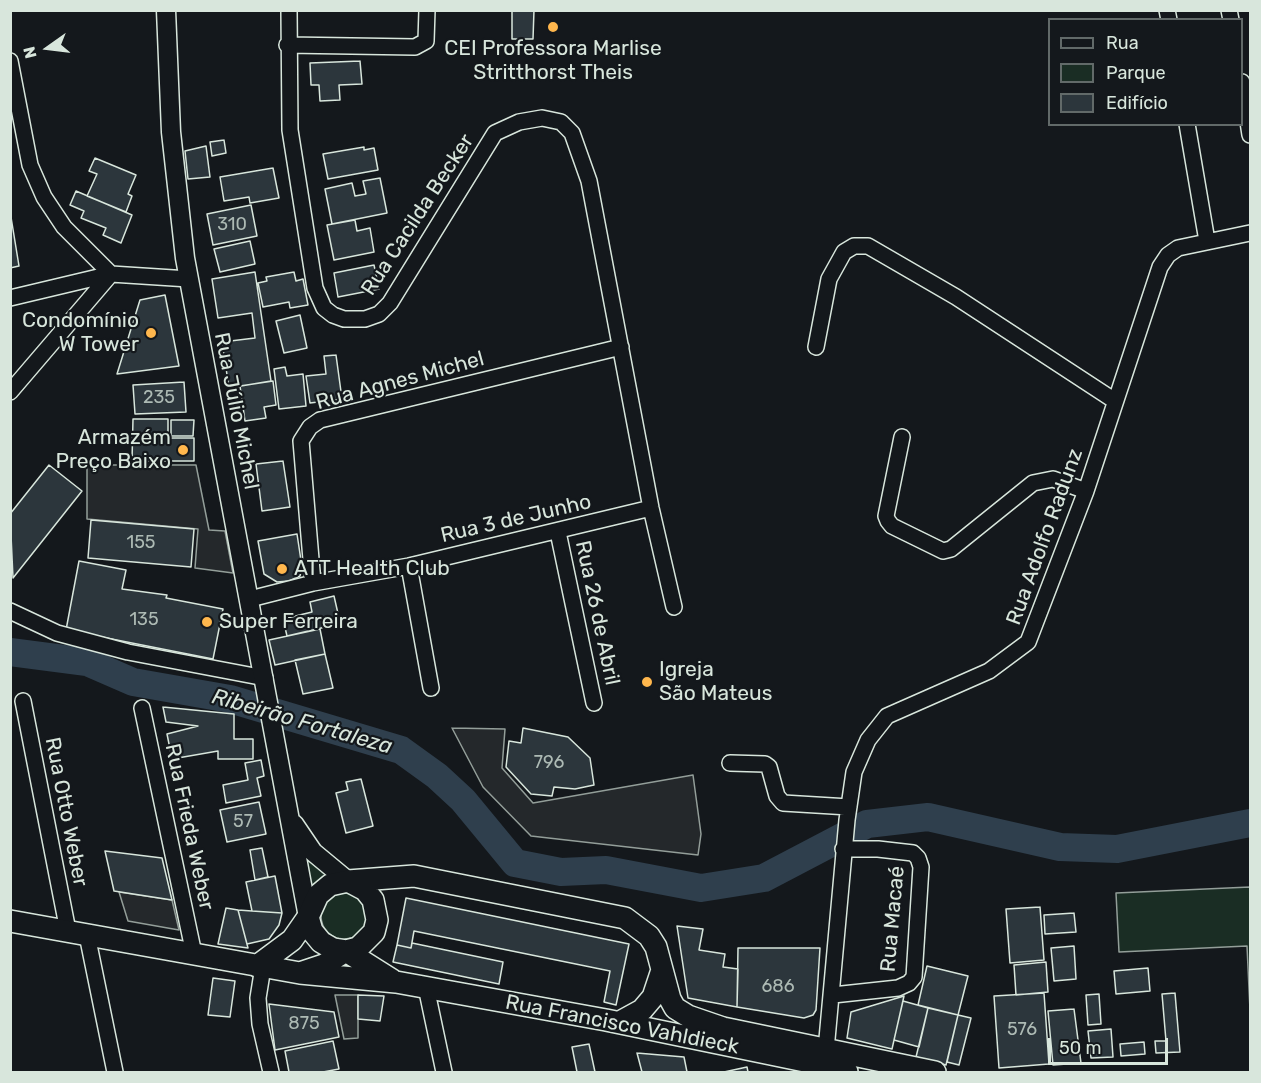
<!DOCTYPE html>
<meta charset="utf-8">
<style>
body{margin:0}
#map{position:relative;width:1261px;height:1083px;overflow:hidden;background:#14181c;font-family:Rubik,sans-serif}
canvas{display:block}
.frame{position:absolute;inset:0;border:12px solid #d8e6dc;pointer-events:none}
.legend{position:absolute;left:1048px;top:18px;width:195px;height:108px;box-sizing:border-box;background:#14181c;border:2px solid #626a69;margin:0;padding:8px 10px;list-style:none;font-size:18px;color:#d8e6dc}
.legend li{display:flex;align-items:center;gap:12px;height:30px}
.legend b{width:30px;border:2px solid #626a69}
.north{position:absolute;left:18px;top:18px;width:60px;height:60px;-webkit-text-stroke:4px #14181c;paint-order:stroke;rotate:256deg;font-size:16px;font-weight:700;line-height:24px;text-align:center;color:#d8e6dc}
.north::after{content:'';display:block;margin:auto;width:21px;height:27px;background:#d8e6dc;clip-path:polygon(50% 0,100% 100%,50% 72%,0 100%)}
.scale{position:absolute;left:1048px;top:1038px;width:120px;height:27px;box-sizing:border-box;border:3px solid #d8e6dc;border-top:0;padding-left:8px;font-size:18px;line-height:21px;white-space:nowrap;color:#d8e6dc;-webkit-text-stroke:4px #14181c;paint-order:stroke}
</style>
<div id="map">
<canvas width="1261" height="1083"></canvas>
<div class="frame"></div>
<ul class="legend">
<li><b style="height:8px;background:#14181c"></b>Rua</li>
<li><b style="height:16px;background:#1a2d24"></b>Parque</li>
<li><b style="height:16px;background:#2c363c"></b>Edifício</li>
</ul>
<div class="north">N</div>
<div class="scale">50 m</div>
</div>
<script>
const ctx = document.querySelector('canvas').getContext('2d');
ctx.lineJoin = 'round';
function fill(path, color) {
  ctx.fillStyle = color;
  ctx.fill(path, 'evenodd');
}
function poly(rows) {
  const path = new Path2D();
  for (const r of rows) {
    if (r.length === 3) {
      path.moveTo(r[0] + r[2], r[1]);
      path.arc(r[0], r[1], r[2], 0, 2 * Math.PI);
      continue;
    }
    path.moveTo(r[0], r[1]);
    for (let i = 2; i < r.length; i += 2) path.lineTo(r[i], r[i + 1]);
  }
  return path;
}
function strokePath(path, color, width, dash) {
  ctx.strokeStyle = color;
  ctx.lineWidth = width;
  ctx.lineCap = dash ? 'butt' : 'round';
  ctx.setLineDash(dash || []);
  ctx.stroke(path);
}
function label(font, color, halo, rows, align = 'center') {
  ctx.font = font + ' Rubik,sans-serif';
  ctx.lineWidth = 4.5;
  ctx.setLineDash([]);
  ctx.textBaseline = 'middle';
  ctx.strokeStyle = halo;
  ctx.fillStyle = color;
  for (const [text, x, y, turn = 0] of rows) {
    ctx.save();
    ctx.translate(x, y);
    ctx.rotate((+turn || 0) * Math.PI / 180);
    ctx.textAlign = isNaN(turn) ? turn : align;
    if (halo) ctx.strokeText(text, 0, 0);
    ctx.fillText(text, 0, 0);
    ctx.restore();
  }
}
const green = poly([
 [302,851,334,875,309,895,302,851],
 [1250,887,1250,1010,1247,946,1119,952,1116,893,1250,887],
 [344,916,23]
]);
const parking = poly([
 [87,465,196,465,209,530,225,531,233,573,195,568,198,529,87,519,87,465],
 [452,728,505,729,502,768,533,803,693,775,701,834,698,855,531,836,483,787,452,728],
 [119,892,172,900,179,930,128,921,119,892],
 [335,995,358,995,358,1038,344,1039,335,995]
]);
const river = poly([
 [10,652,87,662,133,682,230,699,401,750,437,776,463,800,515,863,561,872,606,870,701,888,764,878,867,824,928,817,1060,847,1117,849,1250,823]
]);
const building = poly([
 [512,10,534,10,533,39,512,39,512,10],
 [360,61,362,84,339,85,340,100,320,101,319,85,311,85,310,63,360,61],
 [224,140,226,153,212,156,210,142,224,140],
 [206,146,210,177,188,179,185,151,206,146],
 [364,147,364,150,374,148,378,170,328,179,323,154,364,147],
 [95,158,136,175,128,194,132,196,126,212,87,196,97,174,89,171,95,158],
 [273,168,279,198,250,203,249,197,224,201,220,177,273,168],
 [380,178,387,213,332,224,325,189,352,183,355,196,366,194,363,181,380,178],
 [76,191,132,215,121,243,103,235,106,228,81,218,84,211,70,205,76,191],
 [251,205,257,236,213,245,207,214,251,205],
 [10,211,19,266,10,268,10,211],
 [355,220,357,231,370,228,374,252,334,260,327,225,355,220],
 [250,241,255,264,220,272,214,249,250,241],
 [374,265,379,289,338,297,334,273,374,265],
 [255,272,271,381,229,388,222,342,255,338,252,313,218,318,212,279,255,272],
 [294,272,296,281,303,279,308,305,290,308,289,302,263,307,258,283,267,281,266,277,294,272],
 [165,295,179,366,117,374,140,300,165,295],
 [300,315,307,348,284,353,276,321,300,315],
 [336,355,342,399,310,403,306,376,326,374,324,356,336,355],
 [285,367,287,376,303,374,306,406,279,409,274,369,285,367],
 [273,381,276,405,264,407,266,418,245,421,240,386,273,381],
 [184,382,186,412,135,414,133,385,184,382],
 [133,419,168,419,168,438,194,438,194,461,132,461,133,419],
 [171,420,194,420,193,436,171,436,171,420],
 [283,461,290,507,262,511,256,464,283,461],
 [49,465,82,491,13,578,10,514,49,465],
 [91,520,194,529,191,567,88,558,91,520],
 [297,534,302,567,300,576,289,581,277,582,264,574,258,541,297,534],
 [79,561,126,570,122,589,167,595,166,598,223,609,213,659,66,630,79,561],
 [334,596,339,618,332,620,334,625,287,636,283,619,312,612,310,602,334,596],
 [320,629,325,654,275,665,269,640,320,629],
 [325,654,333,688,303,694,295,660,325,654],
 [163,707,234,714,234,739,253,739,253,759,218,759,218,751,172,759,167,734,198,726,166,722,163,707],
 [523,728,568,737,590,758,594,785,575,789,554,787,552,796,531,794,506,767,509,741,521,743,523,728],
 [261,760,264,776,257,778,261,796,226,803,223,785,248,780,245,763,261,760],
 [361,779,373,826,346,833,336,793,348,790,346,782,361,779],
 [259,802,266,834,227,842,220,810,259,802],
 [262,848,268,877,255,880,250,850,262,848],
 [105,851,162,858,172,900,114,891,105,851],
 [275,876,282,913,252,911,246,882,275,876],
 [406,898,629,944,616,1005,604,1002,610,971,414,931,411,948,397,945,406,898],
 [1040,907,1044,960,1010,963,1006,909,1040,907],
 [226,908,238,910,248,948,218,944,226,908],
 [238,910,252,911,282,913,279,925,269,939,247,944,238,910],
 [1074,913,1076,932,1045,934,1044,915,1074,913],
 [677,926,703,929,699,950,725,954,723,967,738,969,737,1007,688,998,677,926],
 [412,943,503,962,499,984,393,962,397,945,411,948,412,943],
 [1074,946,1076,979,1054,981,1051,948,1074,946],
 [738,948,820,948,816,1010,813,1015,804,1018,737,1007,738,948],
 [1046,962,1048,992,1016,995,1014,965,1046,962],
 [927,966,968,976,958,1015,918,1005,927,966],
 [1148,968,1150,991,1116,994,1114,971,1148,968],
 [213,978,235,981,230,1017,208,1015,213,978],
 [1044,993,1049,1064,999,1068,994,996,1044,993],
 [1175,993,1180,1052,1156,1053,1155,1041,1166,1041,1162,994,1175,993],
 [1099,994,1101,1024,1088,1025,1086,995,1099,994],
 [358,995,384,996,380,1021,358,1019,358,995],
 [904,996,892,1049,847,1038,851,1012,904,996],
 [903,1001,928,1008,919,1047,894,1040,903,1001],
 [269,1004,334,1012,339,1037,275,1050,269,1004],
 [928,1008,958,1015,946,1065,916,1057,928,1008],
 [1074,1009,1081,1063,1053,1065,1048,1011,1074,1009],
 [958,1015,971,1018,959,1065,947,1062,958,1015],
 [1111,1029,1113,1057,1091,1058,1088,1031,1111,1029],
 [333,1041,339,1069,323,1072,289,1072,285,1051,333,1041],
 [1144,1042,1145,1054,1121,1056,1120,1044,1144,1042],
 [589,1044,595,1072,577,1072,572,1047,589,1044],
 [637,1053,684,1057,687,1072,642,1072,637,1053],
 [747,1067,748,1072,724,1072,747,1067]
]);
const minor = poly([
 [289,10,290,130,315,288,324,308,333,315,344,319,365,319,379,314,390,303,495,133,519,122,542,118,561,122,572,133,589,181,651,508,674,607],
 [1167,10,1169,20],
 [1229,10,1231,20],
 [287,45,415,47,426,41,427,10],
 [10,61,30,165,44,197,64,227,111,274,10,392],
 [1242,82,1250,135],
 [1187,124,1207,241],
 [10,298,111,274,189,279],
 [816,347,829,279,844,252,854,246,868,246,956,297,1115,401],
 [902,437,886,516,888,521,892,526,943,551,951,549,1033,483,1053,479,1086,491],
 [558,532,594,703],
 [409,566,431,688],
 [313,583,301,441,310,427,320,420,621,347],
 [250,599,313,583,409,566,651,508],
 [10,611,57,633,128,652,265,678],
 [23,701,68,931],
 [142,708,194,954],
 [730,763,765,764,769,767,777,796,783,803,849,807],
 [87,935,115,1072],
 [263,967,258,998,260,1024,271,1072],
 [426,987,444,1072],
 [833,995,898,988,909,983,914,977,921,867,918,858,913,853,878,849,843,849],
 [826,1050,847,820,854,772,868,740,887,716,989,671,1028,642,1086,491,1160,267,1168,255,1178,248,1250,233]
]);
const tertiary = poly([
 [166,10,171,132,185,258,308,917],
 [294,824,313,852,348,881]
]);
const secondary = poly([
 [308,917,312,931,321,942,333,949,346,951,392,980],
 [10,921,300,973,396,982,606,1020,824,1065,847,1072],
 [257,966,292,940,308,917,318,895,330,885,348,881,414,876,625,918,649,936,656,947,670,999,675,1008,688,1016,723,1028,935,1072],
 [303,972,324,965,346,951,358,948,374,932,377,920,373,900,365,890,348,881],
 [620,1022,642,1010,653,997,661,973]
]);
const markers = [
 [553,27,6,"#ffb74d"],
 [151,333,6,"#ffb74d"],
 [183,450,6,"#ffb74d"],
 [282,569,6,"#ffb74d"],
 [207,622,6,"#ffb74d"],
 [647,682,6,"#ffb74d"]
];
const numberNames = [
 ["310",232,225],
 ["235",159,398],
 ["155",141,543],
 ["135",144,620],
 ["796",549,763],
 ["57",243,822],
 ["686",778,987],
 ["875",304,1024],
 ["576",1022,1030]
];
const poiNames = [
 ["CEI Professora Marlise",553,49,"center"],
 ["Stritthorst Theis",553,73,"center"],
 ["Condomínio",139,321,"right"],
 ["W Tower",139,345,"right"],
 ["Armazém",171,438,"right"],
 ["Preço Baixo",171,462,"right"],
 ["ATT Health Club",294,569],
 ["Super Ferreira",219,622],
 ["Igreja",659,670],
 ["São Mateus",659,694]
];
const streetNames = [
 ["Rua Cacilda Becker",418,215,-57],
 ["Rua Agnes Michel",400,381,-15],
 ["Rua Júlio Michel",236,411,79],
 ["Rua 3 de Junho",516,519,-13],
 ["Rua Adolfo Radunz",1045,537,-70],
 ["Rua 26 de Abril",597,613,78],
 ["Rua Otto Weber",66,812,79],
 ["Rua Frieda Weber",189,827,78],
 ["Rua Macaé",893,919,-85],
 ["Rua Francisco Vahldieck",622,1025,11]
];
const waterNames = [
 ["Ribeirão Fortaleza",302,722,16]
];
fill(green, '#1a2d24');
strokePath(green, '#939e99', 1.5);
fill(parking, '#24282b');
strokePath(parking, '#939e99', 1.5);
strokePath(river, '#2f3f4d', 28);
fill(building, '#2c363c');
strokePath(building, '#d8e6dc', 1.5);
strokePath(minor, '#d8e6dc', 18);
strokePath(tertiary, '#d8e6dc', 21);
strokePath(secondary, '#d8e6dc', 24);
strokePath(minor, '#14181c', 15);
strokePath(tertiary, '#14181c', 18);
strokePath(secondary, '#14181c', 21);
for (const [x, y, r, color] of markers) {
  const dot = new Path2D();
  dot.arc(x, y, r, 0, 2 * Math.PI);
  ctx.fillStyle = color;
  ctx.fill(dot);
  strokePath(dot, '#14181c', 2);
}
label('18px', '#adbab4', null, numberNames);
label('21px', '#d8e6dc', '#14181c', poiNames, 'left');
label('21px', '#d8e6dc', '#14181c', streetNames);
label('italic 22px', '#d8e6dc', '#14181c', waterNames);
</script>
